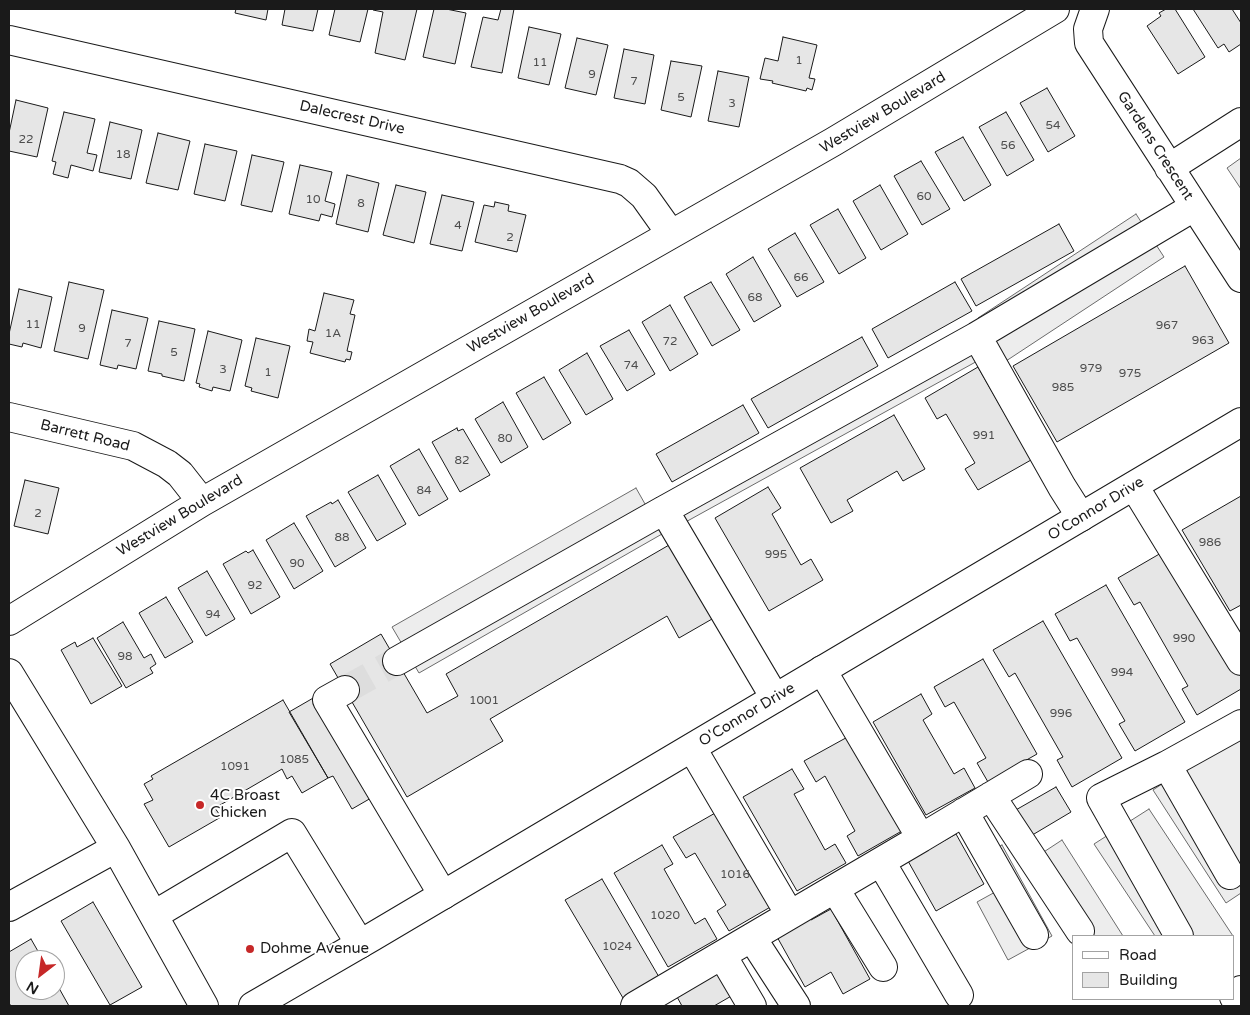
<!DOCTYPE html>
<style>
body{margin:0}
#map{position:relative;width:1250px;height:1015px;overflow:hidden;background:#fff;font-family:"Varela Round",sans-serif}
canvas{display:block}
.frame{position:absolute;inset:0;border:10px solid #1a1a1a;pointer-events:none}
.legend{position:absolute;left:1072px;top:935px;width:162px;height:65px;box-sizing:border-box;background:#fff;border:1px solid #a3a3a3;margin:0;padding:6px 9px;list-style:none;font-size:15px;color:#1a1a1a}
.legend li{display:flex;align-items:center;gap:10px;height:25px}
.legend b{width:25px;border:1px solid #a3a3a3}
.north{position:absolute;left:15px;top:950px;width:50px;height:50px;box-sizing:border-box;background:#fff;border:1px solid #a3a3a3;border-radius:50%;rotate:210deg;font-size:14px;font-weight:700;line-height:20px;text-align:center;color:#1a1a1a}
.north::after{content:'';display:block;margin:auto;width:18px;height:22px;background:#c62828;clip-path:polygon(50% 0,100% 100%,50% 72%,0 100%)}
</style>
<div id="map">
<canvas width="1250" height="1015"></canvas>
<div class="frame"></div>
<ul class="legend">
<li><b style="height:6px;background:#fff"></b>Road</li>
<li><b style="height:14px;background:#e6e6e6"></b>Building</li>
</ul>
<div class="north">N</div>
</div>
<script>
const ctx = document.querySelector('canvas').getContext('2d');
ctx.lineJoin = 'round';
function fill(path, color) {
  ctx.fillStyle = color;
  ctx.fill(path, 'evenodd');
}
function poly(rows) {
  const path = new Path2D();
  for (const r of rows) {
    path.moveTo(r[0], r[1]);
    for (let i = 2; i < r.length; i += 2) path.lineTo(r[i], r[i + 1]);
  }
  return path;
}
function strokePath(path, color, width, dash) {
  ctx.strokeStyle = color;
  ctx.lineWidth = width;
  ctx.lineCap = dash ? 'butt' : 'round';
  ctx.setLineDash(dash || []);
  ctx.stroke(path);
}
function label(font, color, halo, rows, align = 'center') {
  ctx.font = font + ' "Varela Round",sans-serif';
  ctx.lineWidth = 4;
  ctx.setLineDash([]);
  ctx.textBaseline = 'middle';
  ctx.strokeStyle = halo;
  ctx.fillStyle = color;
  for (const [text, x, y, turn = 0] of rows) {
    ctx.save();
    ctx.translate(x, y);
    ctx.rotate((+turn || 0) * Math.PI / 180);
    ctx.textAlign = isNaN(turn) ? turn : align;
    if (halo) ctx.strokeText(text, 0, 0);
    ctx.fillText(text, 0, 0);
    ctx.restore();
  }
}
const built = poly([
 [1241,158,1241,189,1227,168,1241,158],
 [1136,214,1164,257,1006,361,978,318,1136,214],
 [966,332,981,359,682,524,667,497,966,332],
 [636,488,662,534,419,673,392,627,636,488],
 [1241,731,1241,893,1226,903,1153,790,1241,731],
 [1149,809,1233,936,1155,936,1094,844,1149,809],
 [1062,840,1123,936,1078,936,1030,861,1062,840],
 [1002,845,1052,936,1008,960,977,902,997,891,978,857,1002,845]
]);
const building = poly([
 [236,9,268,9,266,20,235,13,236,9],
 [285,9,318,9,313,31,282,25,285,9],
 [335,9,368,9,360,42,329,35,335,9],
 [373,9,417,9,405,60,375,53,383,12,373,10,373,9],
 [434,9,446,9,466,13,455,64,423,57,434,9],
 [501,9,514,9,502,73,471,67,483,17,498,20,501,9],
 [1166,9,1175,9,1205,57,1178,74,1147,26,1161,16,1159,13,1166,9],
 [1193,9,1232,9,1241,23,1241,44,1229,52,1224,44,1218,48,1193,9],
 [529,27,561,34,549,85,518,78,529,27],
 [783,37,817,45,809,78,815,79,812,90,807,88,806,91,772,83,773,81,760,79,765,58,778,61,783,37],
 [577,38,608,45,596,95,565,88,577,38],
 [624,49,654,55,645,104,614,98,624,49],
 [671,61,702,66,691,117,661,110,671,61],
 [718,71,749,77,739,127,708,121,718,71],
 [1047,88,1075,136,1048,152,1020,103,1047,88],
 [16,100,48,108,37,157,9,151,9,133,16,100],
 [64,112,95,119,87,153,97,155,93,171,71,165,68,178,53,174,56,162,52,161,64,112],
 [1006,112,1034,160,1007,176,979,127,1006,112],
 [110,122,142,130,131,179,99,172,110,122],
 [158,133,190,141,178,190,146,183,158,133],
 [963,137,991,185,964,201,935,152,963,137],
 [205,144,237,151,225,201,194,194,205,144],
 [252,155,284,162,272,212,241,205,252,155],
 [921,161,950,209,922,225,894,176,921,161],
 [300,165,332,172,325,201,335,204,332,217,321,214,319,221,289,214,300,165],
 [347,175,379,183,368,232,336,224,347,175],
 [396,185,426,192,414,243,383,235,396,185],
 [880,185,908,234,881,250,853,201,880,185],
 [442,195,474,202,462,251,430,244,442,195],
 [495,202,509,205,508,211,526,215,517,252,475,242,484,205,494,207,495,202],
 [838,209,866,258,839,274,810,225,838,209],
 [1059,224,1074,251,976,306,961,279,1059,224],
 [795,233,824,282,797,297,768,249,795,233],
 [753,257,781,306,754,322,726,274,753,257],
 [1185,266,1229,343,1057,442,1013,366,1185,266],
 [69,282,104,290,88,359,54,351,69,282],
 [711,282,740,330,712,346,684,297,711,282],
 [955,282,972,311,888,358,872,329,955,282],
 [19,289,52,297,41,348,23,343,22,347,9,344,9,334,19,289],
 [324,293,354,300,350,314,355,315,347,351,352,352,350,360,346,359,345,362,310,353,313,342,307,341,309,329,315,331,324,293],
 [670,305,698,354,670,371,642,322,670,305],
 [112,310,148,318,136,369,118,365,117,369,100,365,112,310],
 [159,321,195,329,184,381,162,376,162,374,148,371,159,321],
 [629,330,655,374,627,391,600,346,629,330],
 [208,331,242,340,230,391,213,387,212,391,199,387,200,384,196,383,208,331],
 [862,337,878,366,768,428,751,399,862,337],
 [256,338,290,346,278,398,251,391,252,388,245,386,256,338],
 [587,353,613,399,586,415,559,370,587,353],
 [978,367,1031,460,978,490,965,469,975,463,946,414,937,419,925,398,978,367],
 [544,377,571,423,543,440,516,393,544,377],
 [503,402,528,447,501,463,475,419,503,402],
 [743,405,759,433,672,482,656,454,743,405],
 [894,415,925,469,903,481,897,471,847,500,853,511,831,523,800,468,894,415],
 [457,428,458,431,463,429,490,475,460,492,432,442,457,428],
 [419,449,448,499,419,516,390,466,419,449],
 [378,475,406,524,377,541,348,492,378,475],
 [25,480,59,488,48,534,14,526,25,480],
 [768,487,781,508,772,514,801,565,811,559,823,580,769,611,715,518,768,487],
 [1241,496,1241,605,1230,611,1182,530,1241,496],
 [338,500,366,548,335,567,306,516,331,502,332,504,338,500],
 [294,523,323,571,294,589,266,540,294,523],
 [676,541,719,615,679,638,667,616,490,719,503,741,407,797,330,664,381,634,427,713,458,696,446,674,676,541],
 [1168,549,1241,677,1241,689,1197,715,1182,689,1188,686,1140,602,1134,605,1118,578,1168,549],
 [253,550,280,597,251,614,223,564,246,551,248,553,253,550],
 [207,571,235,619,206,636,178,588,207,571],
 [1106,585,1185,722,1135,751,1119,724,1125,721,1077,638,1070,641,1055,614,1106,585],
 [166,597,193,642,165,658,139,613,166,597],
 [1043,621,1122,758,1072,787,1057,760,1063,757,1015,673,1009,677,993,650,1043,621],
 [123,622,144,658,151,654,156,664,150,668,153,673,126,688,97,638,123,622],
 [93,638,122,686,91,704,61,650,75,642,77,647,93,638],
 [983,659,1037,754,988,782,977,763,986,758,954,702,945,707,934,687,983,659],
 [921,694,932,714,923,720,954,774,964,768,975,788,926,815,873,722,921,694],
 [315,697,378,794,352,809,333,776,328,778,289,712,315,697],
 [283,700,328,778,302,793,292,776,287,779,282,769,215,808,221,817,169,847,144,804,153,800,144,784,153,779,151,776,283,700],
 [853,734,907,828,858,856,847,836,855,831,825,776,816,782,804,761,853,734],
 [792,769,804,789,794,794,825,850,835,844,846,863,797,891,743,797,792,769],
 [1056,787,1071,812,1029,837,1014,811,1056,787],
 [724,808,779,902,729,931,717,911,726,905,695,853,686,858,673,837,724,808],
 [956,834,984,884,936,911,908,861,956,834],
 [662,845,673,864,664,869,695,924,705,918,717,939,668,967,614,873,662,845],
 [602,879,659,977,623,998,565,900,602,879],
 [93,902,142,987,110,1005,61,921,93,902],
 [831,909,870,979,843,994,831,972,805,987,776,935,809,917,811,920,831,909],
 [31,939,43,960,25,960,25,990,55,990,55,981,69,1006,11,1006,9,1003,9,952,31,939],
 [726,966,740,991,714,1006,682,1006,676,995,726,966]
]);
const minorTunnel = poly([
 [345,690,397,661]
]);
const minor = poly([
 [1095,9,1088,29,1089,43,1241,278],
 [9,40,620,179,629,183,644,196,671,234],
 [1169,168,1241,122],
 [9,417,133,446,167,464,180,474,202,502],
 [1134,486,1241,661],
 [1081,517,1062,487,977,336,1194,207],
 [9,621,202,502,833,142,1055,9],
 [397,661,664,510],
 [9,673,116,848,204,1006],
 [345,690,327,700,443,895],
 [775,698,664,510,977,336],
 [692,748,790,915],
 [1167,765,1230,875],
 [991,796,1080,931],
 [964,812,1034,935],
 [921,838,1028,774],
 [881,862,959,995],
 [835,889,883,967],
 [9,907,116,848],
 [154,915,292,833,360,944],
 [1179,936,1101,798,1167,765,1241,724],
 [752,938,796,1006],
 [722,955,752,1006],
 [1234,997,1241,990],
 [635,1006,921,838,822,670]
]);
const major = poly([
 [253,1006,372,937,1241,422]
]);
const markers = [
 [200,805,5,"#c62828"],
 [250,949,5,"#c62828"]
];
const numberNames = [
 ["1",799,61],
 ["11",540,63],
 ["9",592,75],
 ["7",634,82],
 ["5",681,98],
 ["3",732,104],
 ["54",1053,126],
 ["22",26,140],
 ["56",1008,146],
 ["18",123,155],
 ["60",924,197],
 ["10",313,200],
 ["8",361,204],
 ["4",458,226],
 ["2",510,238],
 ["66",801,278],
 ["68",755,298],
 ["11",33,325],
 ["967",1167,326],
 ["9",82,329],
 ["1A",333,334],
 ["963",1203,341],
 ["72",670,342],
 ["7",128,344],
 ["5",174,353],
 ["74",631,366],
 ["979",1091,369],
 ["3",223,370],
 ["1",268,373],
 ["975",1130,374],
 ["985",1063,388],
 ["991",984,436],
 ["80",505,439],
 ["82",462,461],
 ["84",424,491],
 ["2",38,514],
 ["88",342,538],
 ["986",1210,543],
 ["995",776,555],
 ["90",297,564],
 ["92",255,586],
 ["94",213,615],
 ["990",1184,639],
 ["98",125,657],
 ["994",1122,673],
 ["1001",484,701],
 ["996",1061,714],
 ["1085",294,760],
 ["1091",235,767],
 ["1016",735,875],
 ["1020",665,916],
 ["1024",617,947]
];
const streetNames = [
 ["Westview Boulevard",883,113,-31],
 ["Dalecrest Drive",352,118,13],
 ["Gardens Crescent",1155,146,57],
 ["Westview Boulevard",531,314,-30],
 ["Barrett Road",85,436,14],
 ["O'Connor Drive",1096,509,-31],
 ["Westview Boulevard",180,516,-31],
 ["O'Connor Drive",747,715,-31]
];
const poiNames = [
 ["4C Broast",210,796],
 ["Chicken",210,813],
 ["Dohme Avenue",260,949]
];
fill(built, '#ededed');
strokePath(built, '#6a6a6a', 1);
fill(building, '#e6e6e6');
strokePath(building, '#1a1a1a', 1);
strokePath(minorTunnel, '#ddd', 28, [28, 14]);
strokePath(minor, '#1a1a1a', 30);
strokePath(major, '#1a1a1a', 30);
strokePath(minor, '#fff', 28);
strokePath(major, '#fff', 28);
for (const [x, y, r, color] of markers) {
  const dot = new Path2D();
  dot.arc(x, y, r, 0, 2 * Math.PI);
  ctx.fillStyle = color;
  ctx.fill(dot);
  strokePath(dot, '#fff', 2);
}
label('12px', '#4d4d4d', null, numberNames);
label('15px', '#1a1a1a', '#fff', streetNames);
label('15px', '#1a1a1a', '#fff', poiNames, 'left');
</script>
